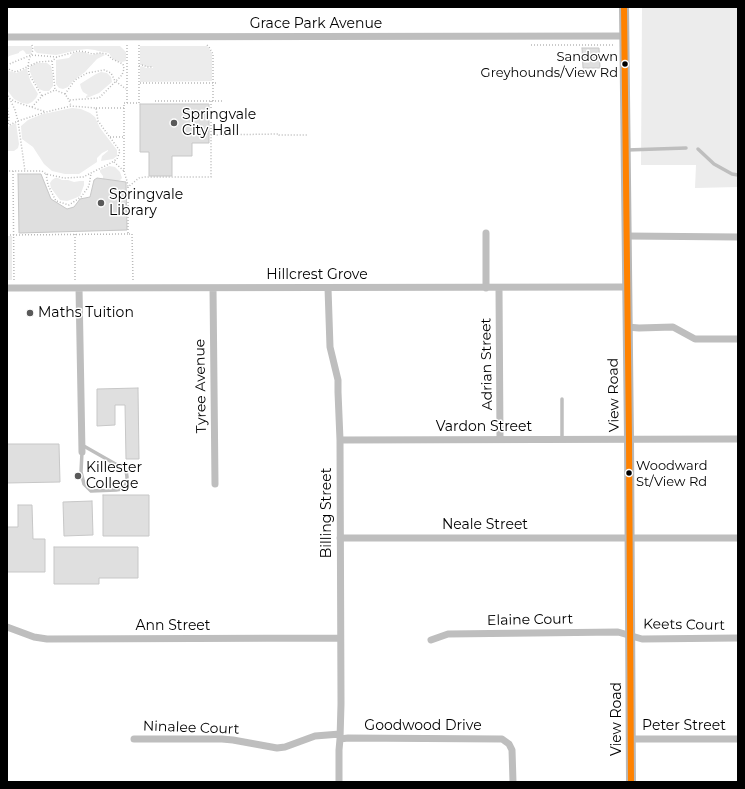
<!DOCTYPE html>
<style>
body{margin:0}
#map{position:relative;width:745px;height:789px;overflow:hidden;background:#fff;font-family:Montserrat,sans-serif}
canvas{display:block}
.frame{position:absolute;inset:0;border:8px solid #000;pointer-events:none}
</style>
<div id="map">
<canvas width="745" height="789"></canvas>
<div class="frame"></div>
</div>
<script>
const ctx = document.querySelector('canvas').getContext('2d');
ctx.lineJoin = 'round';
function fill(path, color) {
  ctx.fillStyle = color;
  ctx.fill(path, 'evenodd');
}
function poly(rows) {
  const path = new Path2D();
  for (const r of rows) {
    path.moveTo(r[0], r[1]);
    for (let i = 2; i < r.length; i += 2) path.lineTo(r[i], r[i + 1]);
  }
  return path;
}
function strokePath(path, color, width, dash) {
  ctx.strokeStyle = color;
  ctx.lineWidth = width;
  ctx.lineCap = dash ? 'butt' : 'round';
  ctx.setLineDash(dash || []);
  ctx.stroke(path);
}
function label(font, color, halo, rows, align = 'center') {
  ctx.font = font + ' Montserrat,sans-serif';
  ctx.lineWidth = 3;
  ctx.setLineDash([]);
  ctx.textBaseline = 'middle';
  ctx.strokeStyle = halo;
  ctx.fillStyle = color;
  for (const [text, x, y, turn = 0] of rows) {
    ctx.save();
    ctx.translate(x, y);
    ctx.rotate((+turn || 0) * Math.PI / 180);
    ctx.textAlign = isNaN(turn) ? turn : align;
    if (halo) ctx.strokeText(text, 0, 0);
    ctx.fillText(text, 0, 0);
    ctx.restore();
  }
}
const green = poly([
 [642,7,738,7,738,187,695,188,696,165,641,165],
 [7,46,32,46,32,50,31,53,29,54,26,54,25,52,23,50,19,52,19,53,9,56,7,59],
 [34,46,120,46,126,52,126,61,122,62,116,61,112,58,109,53,98,51,95,50,87,49,78,50,56,55,37,53,34,50],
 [140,46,207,46,210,50,212,54,212,81,140,82,140,67,142,66,146,68,153,68,153,67,147,67,143,65,140,65],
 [78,52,84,52,91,55,101,53,105,55,97,59,85,72,73,81,68,87,63,89,59,88,56,84,56,60,69,58,73,53],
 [37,63,47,63,51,66,53,76,53,86,49,91,44,91,39,89,33,79,30,72,30,66],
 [27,68,28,74,31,82,38,94,36,98,32,102,28,104,22,103,14,99,7,90,7,69,9,71,16,73,21,71],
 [101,72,107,73,111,77,112,82,99,93,87,98,86,98,86,96,88,95,83,92,81,88,80,84,96,74],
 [72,108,81,109,90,113,95,117,100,128,117,150,117,156,113,159,101,161,102,156,108,151,108,150,102,153,97,158,97,162,79,174,65,174,52,171,44,164,33,147,22,139,21,126,28,120,43,114],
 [16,123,19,144,18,148,14,151,7,151,7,131,9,126],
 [109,166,115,167,120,172,122,178,119,181,103,179,103,176,100,172,100,170],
 [55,178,58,178,62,180,68,180,74,182,80,181,84,181,84,185,80,196,73,199,67,201,60,200,51,188,50,183,52,180],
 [7,236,12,236,12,280,7,280]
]);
const building = poly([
 [582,48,599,48,600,68,583,68,582,48],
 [140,104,209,104,209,143,192,143,192,156,172,156,172,176,149,176,149,152,140,152,140,104],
 [18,174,41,174,51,199,67,209,74,207,80,199,90,197,94,180,97,178,126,182,127,230,19,233,18,174],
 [138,388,139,459,126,459,125,405,115,405,115,425,97,426,97,389,138,388],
 [7,444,59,444,60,482,7,483,7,444],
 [103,495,149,495,149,536,103,536,103,495],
 [92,501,93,535,64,536,63,502,92,501],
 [18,505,32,505,33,539,45,539,45,572,7,572,7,527,18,527,18,505],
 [54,547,138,547,138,578,99,578,99,584,54,584,54,547]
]);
const path = poly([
 [32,45,33,50,29,60,28,66,29,74,42,96],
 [127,45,127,103,124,103,124,172,127,181,128,187],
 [139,45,139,83],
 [207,45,209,47,213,54,213,101],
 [531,45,613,45],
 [52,61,55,90],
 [7,65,31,55,57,57],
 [139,66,143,65,147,67,153,67],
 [7,67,10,70,16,72,38,62,52,61,57,57,78,51,87,52,92,54,100,53,107,54,112,59,123,64,124,69,122,75,99,98,69,100],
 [7,93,15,110,18,121,25,171],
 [65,94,75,80,87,73,104,70,111,73,115,81,126,89],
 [7,97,16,102,46,112],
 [155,101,223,101],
 [127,103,139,103,139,83,218,83],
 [7,105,9,118,8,125],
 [32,107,42,96,55,90,65,94,69,100,71,106],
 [96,108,124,108],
 [7,126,18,121,46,112,71,106,96,108,98,121,120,151,117,159,109,164,83,177,64,178,46,174,42,171,7,171],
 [211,135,211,101],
 [110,137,124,137],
 [114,162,124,171],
 [13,171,14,280],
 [46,174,48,185,56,201,69,205,81,197,89,186,91,173],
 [75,234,75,280],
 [7,235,128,234],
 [133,280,132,234,128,234,128,187,139,178,145,177,211,177,211,135,279,134,279,135,308,135]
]);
const lane = poly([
 [698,149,714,164,732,174,738,175],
 [627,150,686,148],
 [562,439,562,399],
 [82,445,126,470,127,477,126,484,122,489,116,490,91,491,84,484,81,472,82,452]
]);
const street = poly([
 [7,37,624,36],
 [486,233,486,288],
 [627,236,738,237],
 [7,288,627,287],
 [79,288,82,452],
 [213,288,215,484],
 [328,288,330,347,338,380,338,392,340,440,341,704,340,739],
 [499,288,500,439],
 [627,327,639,328,673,327,695,339,738,339],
 [340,440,738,439],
 [340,538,738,538],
 [7,627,34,637,47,639,340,638],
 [431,640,448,634,618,632,642,639,738,638],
 [134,739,222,739,233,740,277,748,285,747,315,736,340,734],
 [631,739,738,739],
 [339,782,339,750,340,739,348,738,502,739,509,744,512,750,513,782]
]);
const secondary = poly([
 [624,7,629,439,631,782]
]);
const bus1 = poly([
 [624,7,629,439,631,782]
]);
const markers = [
 [625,64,3.5,"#000"],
 [174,123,4,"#595959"],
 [101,203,4,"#595959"],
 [30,313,4,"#595959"],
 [629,473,3.5,"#000"],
 [78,476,4,"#595959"]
];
const busNames = [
 ["Sandown",618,57],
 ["Greyhounds/View Rd",618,73],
 ["Woodward",636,466,"left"],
 ["St/View Rd",636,482,"left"]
];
const streetNames = [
 ["Grace Park Avenue",316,24],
 ["Hillcrest Grove",317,275],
 ["Adrian Street",487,364,-91],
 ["Tyree Avenue",201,386,-91],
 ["View Road",614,395,-91],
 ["Vardon Street",484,427],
 ["Billing Street",327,513,-90],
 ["Neale Street",485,525],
 ["Elaine Court",530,620,-1],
 ["Keets Court",684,625,1],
 ["Ann Street",173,626],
 ["View Road",617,719,-90],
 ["Goodwood Drive",423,726],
 ["Peter Street",684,726],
 ["Ninalee Court",191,728,2]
];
const poiNames = [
 ["Springvale",182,115],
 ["City Hall",182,131],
 ["Springvale",109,195],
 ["Library",109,211],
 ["Maths Tuition",38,313],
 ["Killester",86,468],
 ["College",86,484]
];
fill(green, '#ececec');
fill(building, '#dfdfdf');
strokePath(building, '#c7c7c7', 1);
strokePath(path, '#b9b9b9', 1.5, [1, 2]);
strokePath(lane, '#bebebe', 3.5);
strokePath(street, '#bebebe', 7);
strokePath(secondary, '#b8b8b8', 10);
strokePath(bus1, '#ff8200', 6);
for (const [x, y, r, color] of markers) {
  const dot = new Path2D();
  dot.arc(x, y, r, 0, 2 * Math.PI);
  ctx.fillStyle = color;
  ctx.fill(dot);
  strokePath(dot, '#fff', 1.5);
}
label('13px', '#000', '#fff', busNames, 'right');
label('14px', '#000', '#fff', streetNames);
label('14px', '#000', '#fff', poiNames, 'left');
</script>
